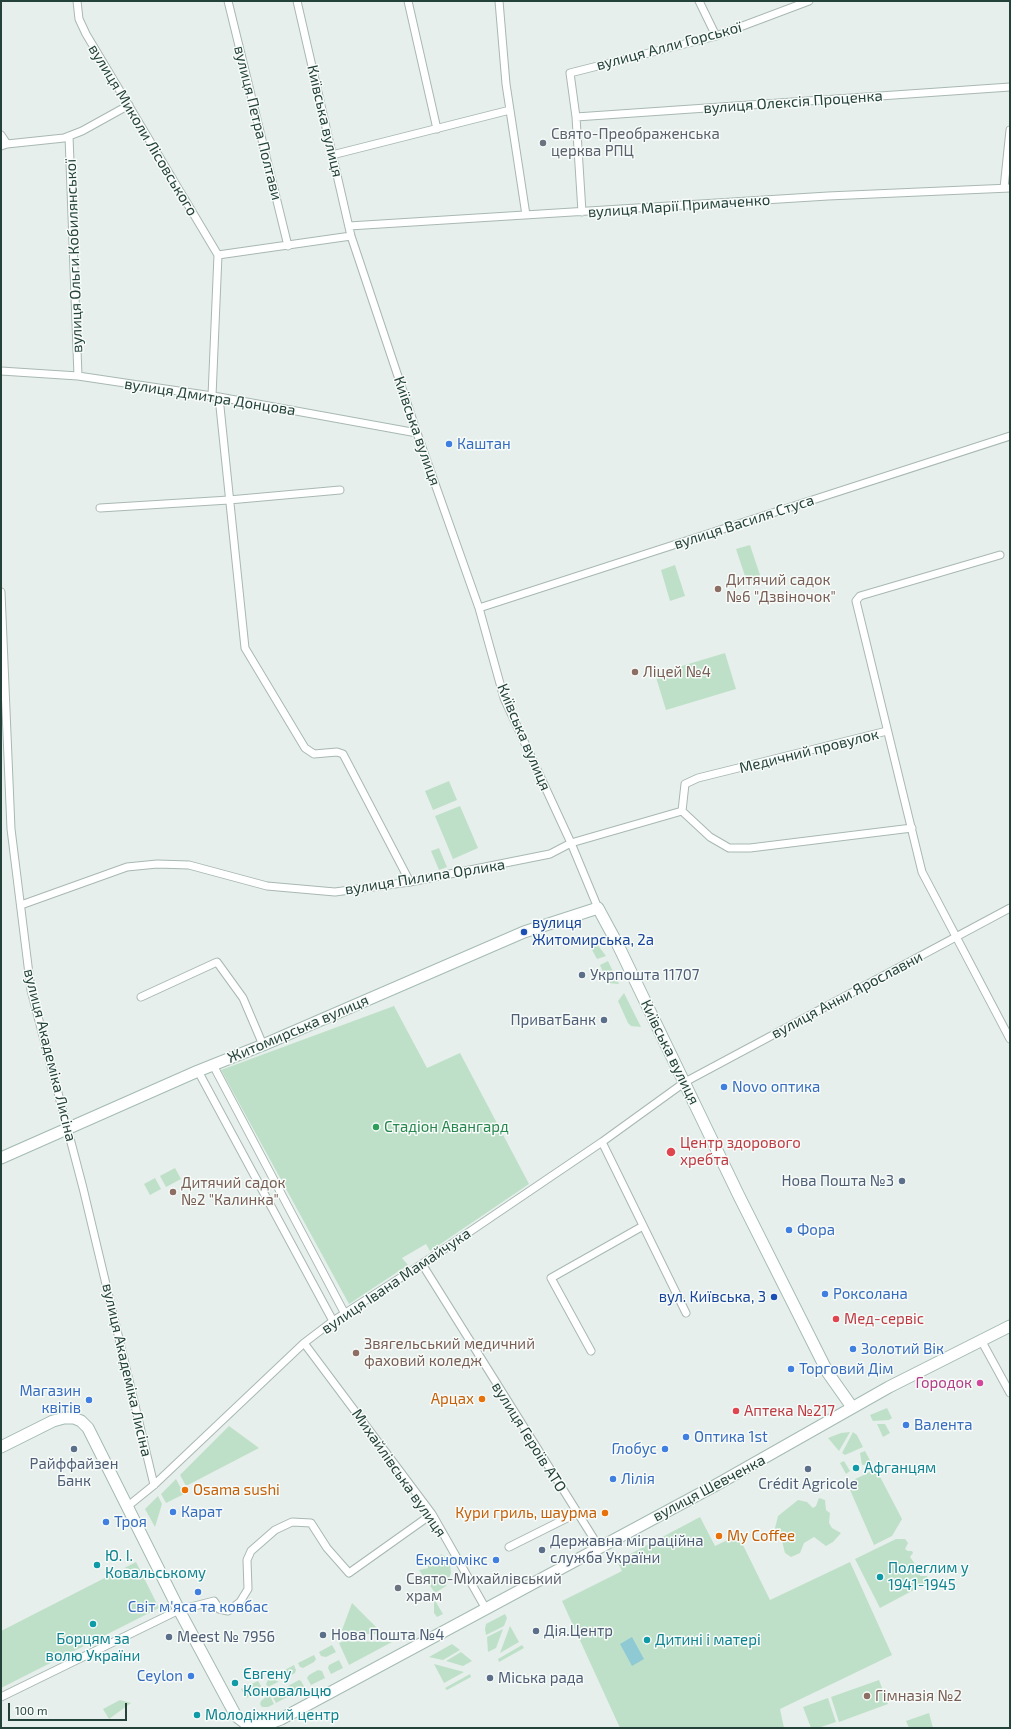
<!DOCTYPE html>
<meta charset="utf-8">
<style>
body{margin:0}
#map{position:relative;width:1011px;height:1729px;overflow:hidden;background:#e6efeb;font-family:"Exo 2",sans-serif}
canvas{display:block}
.frame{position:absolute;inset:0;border:2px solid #24423a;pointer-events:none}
.scale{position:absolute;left:8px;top:1703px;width:119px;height:18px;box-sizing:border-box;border:2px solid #24423a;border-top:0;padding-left:5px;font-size:12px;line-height:14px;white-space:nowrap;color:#24423a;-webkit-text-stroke:3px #f7fbf9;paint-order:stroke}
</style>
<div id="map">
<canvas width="1011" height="1729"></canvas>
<div class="frame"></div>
<div class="scale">100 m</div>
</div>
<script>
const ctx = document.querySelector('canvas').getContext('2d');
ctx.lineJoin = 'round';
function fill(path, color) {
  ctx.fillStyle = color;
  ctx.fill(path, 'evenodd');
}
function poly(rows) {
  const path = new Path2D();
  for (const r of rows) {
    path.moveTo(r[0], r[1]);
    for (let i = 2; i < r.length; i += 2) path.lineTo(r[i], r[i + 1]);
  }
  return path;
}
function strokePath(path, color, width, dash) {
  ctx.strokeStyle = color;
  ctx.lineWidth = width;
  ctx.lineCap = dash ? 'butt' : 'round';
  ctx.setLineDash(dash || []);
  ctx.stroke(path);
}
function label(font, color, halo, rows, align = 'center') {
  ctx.font = font + ' "Exo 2",sans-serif';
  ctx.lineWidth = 3;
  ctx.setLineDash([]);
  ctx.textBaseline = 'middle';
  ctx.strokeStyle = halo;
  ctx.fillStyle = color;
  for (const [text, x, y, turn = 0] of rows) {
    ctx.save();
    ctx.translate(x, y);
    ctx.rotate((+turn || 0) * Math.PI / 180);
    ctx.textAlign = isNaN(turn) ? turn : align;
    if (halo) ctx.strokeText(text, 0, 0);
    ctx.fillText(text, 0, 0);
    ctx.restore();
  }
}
const green = poly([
 [750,545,761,578,747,582,736,549],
 [675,565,685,596,670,601,661,570],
 [725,653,736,689,666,710,655,674],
 [449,781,457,800,433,810,425,791],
 [460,806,478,848,453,859,435,816],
 [439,848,447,867,439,870,431,851],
 [586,939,597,944,606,956,597,959],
 [608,961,619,984,608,983,600,965],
 [624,993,641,1027,631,1026,628,1023,618,1001],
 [394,1006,427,1068,460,1053,529,1184,430,1251,426,1244,402,1258,408,1265,349,1304,221,1070],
 [175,1168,181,1179,166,1187,160,1176],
 [155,1178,161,1189,150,1195,144,1184],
 [887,1408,892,1418,889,1420,873,1421,870,1415],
 [877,1424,885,1424,890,1433,883,1437],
 [229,1426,259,1448,186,1486,180,1475],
 [850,1432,839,1451,828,1438,841,1433],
 [853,1432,857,1435,863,1447,845,1455,842,1453],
 [865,1451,872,1464,862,1465,860,1453],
 [844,1461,850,1471,846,1474,840,1463],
 [876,1469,902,1519,892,1536,874,1545,847,1483],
 [176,1479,184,1494,166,1503,161,1494],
 [158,1496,162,1504,155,1527,145,1509],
 [819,1498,825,1500,826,1510,830,1513,829,1523,832,1528,841,1533,833,1542,826,1546,814,1537,804,1543,800,1553,791,1557,785,1553,782,1541,775,1528,778,1516,798,1500,807,1502,813,1508,816,1506],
 [700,1517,715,1546,738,1535,770,1600,850,1562,892,1655,780,1709,784,1728,620,1728,562,1601,622,1571,617,1561],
 [896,1539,905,1539,908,1543,905,1549,908,1551,912,1551,913,1553,910,1557,915,1564,919,1564,922,1567,919,1571,920,1576,927,1576,928,1578,925,1584,880,1608,855,1559],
 [441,1554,446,1557,450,1564,451,1573,446,1586,435,1593,419,1570,428,1568,428,1564,438,1561],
 [136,1562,159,1608,1,1688,1,1631],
 [434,1599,443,1614,437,1617,434,1613],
 [352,1603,383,1634,346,1634,342,1630],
 [505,1614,507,1618,504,1626,486,1635,485,1629,486,1624],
 [510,1626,519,1642,500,1653],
 [503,1629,496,1648,488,1652,487,1637],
 [344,1641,392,1642,349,1665,339,1643],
 [452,1644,460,1650,443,1660,429,1657],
 [332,1645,336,1652,326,1657,321,1656,319,1652],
 [522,1645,524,1648,499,1662,498,1659],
 [461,1652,472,1661,463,1666,446,1661],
 [314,1655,316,1659,314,1662,303,1668,300,1667,298,1663],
 [339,1660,343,1668,331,1674,328,1668,329,1665],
 [434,1664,464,1672,444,1683],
 [294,1665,296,1670,295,1673,284,1679,281,1672],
 [318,1670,322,1671,325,1678,311,1685,307,1678,309,1675],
 [470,1674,471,1677,447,1690,445,1688],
 [275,1675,278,1682,268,1687,266,1684,269,1678],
 [299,1680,301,1681,305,1688,293,1694,288,1686],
 [879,1680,888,1704,839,1722,831,1697],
 [258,1681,261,1686,256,1694,246,1698,241,1689],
 [282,1688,287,1697,276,1703,271,1694],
 [269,1694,274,1704,268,1707,262,1707,260,1704,261,1701],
 [828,1698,836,1722,818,1728,811,1728,803,1707],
 [120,1700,131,1703,109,1719,103,1709],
 [929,1713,933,1728,909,1728,906,1721]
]);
const water = poly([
 [632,1637,644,1659,632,1666,620,1644]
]);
const street = poly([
 [77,1,79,19,86,34,218,255],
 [228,1,288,246],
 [297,1,351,236,417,433,479,608,504,698,571,843,598,908],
 [408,1,437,129],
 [499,1,506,84,526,215],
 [699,1,716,36],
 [576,117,1010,87],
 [1,135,7,144],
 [69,136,78,376],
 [1,146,7,144,64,138,82,131,129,105],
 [332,155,510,110],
 [1004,188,1010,130],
 [582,212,576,117,570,73,716,36,809,1],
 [349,226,828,196,1010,188],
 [1,371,78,376,219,397,417,433],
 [212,396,218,255,351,236],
 [219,397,245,648,305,748,314,754,337,752,343,754,410,882],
 [100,508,229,500,340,490],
 [1000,555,860,596,856,601,922,872,1010,1039],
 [1,592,11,829,31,990,83,1188,154,1485],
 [479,608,1010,436],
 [887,731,698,778,685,784,682,811,710,837,729,848,750,848,912,828],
 [21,905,127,867,157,864,189,865,267,886,335,892,410,882,550,854,571,843,682,811],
 [141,997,217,962,243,998,263,1045],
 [213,1065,345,1314],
 [198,1071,333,1321],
 [602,1142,686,1313],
 [422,1264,599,1547],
 [981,1340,1010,1393],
 [304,1343,432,1514,486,1609],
 [591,1351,551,1278,643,1226],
 [128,1506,154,1485,304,1343,333,1321,422,1264,602,1142,685,1082,1010,908],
 [509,1547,577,1513],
 [1,1697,179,1610,214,1601,219,1609,228,1611,240,1602,248,1589,247,1560,251,1551,275,1530,292,1522,311,1523,327,1548,349,1573,432,1514]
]);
const secondary = poly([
 [1,1158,198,1071,263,1045,524,932,598,908,618,945,739,1196,828,1373,852,1407],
 [1,1447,53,1421,64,1418,74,1418,81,1421,88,1428,179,1610,236,1716,249,1726],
 [251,1727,265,1725,281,1719,716,1485,889,1387,1010,1326]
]);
const markers = [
 [543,143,4,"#6b7280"],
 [449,444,4,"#3f7fe0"],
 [718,589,4,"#8d6e63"],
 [635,672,4,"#8d6e63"],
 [524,932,4,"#1a4fb4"],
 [582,975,4,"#5c6f8a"],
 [604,1020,4,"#5c6f8a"],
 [724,1087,4,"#3f7fe0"],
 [376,1127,4,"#2e9e5b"],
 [671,1152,5,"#e0444e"],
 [902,1181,4,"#5c6f8a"],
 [173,1192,4,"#8d6e63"],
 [789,1230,4,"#3f7fe0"],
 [825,1294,4,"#3f7fe0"],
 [774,1297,4,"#1a4fb4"],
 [836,1319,4,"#e0444e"],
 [853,1349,4,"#3f7fe0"],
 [356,1353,4,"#8d6e63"],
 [791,1369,4,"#3f7fe0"],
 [980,1383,4,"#d1479c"],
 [482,1399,4,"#e8710a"],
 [89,1400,4,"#3f7fe0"],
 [736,1411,4,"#e0444e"],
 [906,1425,4,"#3f7fe0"],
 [686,1437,4,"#3f7fe0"],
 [74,1449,4,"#5c6f8a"],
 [665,1449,4,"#3f7fe0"],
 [856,1468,4,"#0f9aa8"],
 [808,1469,4,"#5c6f8a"],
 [613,1479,4,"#3f7fe0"],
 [185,1490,4,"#e8710a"],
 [173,1512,4,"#3f7fe0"],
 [605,1513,4,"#e8710a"],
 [106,1522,4,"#3f7fe0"],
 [719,1536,4,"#e8710a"],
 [542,1550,4,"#5c6f8a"],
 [496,1560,4,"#3f7fe0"],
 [97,1565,4,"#0f9aa8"],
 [880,1577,4,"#0f9aa8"],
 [398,1588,4,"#6b7280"],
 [198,1592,4,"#3f7fe0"],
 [93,1624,4,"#0f9aa8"],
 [536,1631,4,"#5c6f8a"],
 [323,1635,4,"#5c6f8a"],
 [169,1637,4,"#5c6f8a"],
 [647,1640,4,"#0f9aa8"],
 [191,1676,4,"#3f7fe0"],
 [490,1678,4,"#5c6f8a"],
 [235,1683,4,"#0f9aa8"],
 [867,1696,4,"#8d6e63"],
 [197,1715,4,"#0f9aa8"]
];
const streetNames = [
 ["вулиця Алли Горської",669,46,-15],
 ["вулиця Олексія Проценка",793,102,-4],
 ["Київська вулиця",325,121,77],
 ["вулиця Петра Полтави",258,123,76],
 ["вулиця Миколи Лісовського",143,130,59],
 ["вулиця Марії Примаченко",679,206,-4],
 ["вулиця Ольги Кобилянської",74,256,-92],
 ["вулиця Дмитра Донцова",210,397,9],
 ["Київська вулиця",417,431,71],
 ["вулиця Василя Стуса",744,522,-18],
 ["Київська вулиця",524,737,67],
 ["Медичний провулок",809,751,-14],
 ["вулиця Пилипа Орлика",425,877,-9],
 ["вулиця Анни Ярославни",847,995,-28],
 ["Житомирська вулиця",298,1029,-23],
 ["Київська вулиця",670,1052,64],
 ["вулиця Академіка Лисіна",50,1055,76],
 ["вулиця Івана Мамайчука",396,1281,-34],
 ["вулиця Академіка Лисіна",127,1370,77],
 ["вулиця Героїв АТО",529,1437,58],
 ["Михайлівська вулиця",399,1473,55],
 ["вулиця Шевченка",709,1488,-28]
];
const worshipNames = [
 ["Свято-Преображенська",551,134],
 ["церква РПЦ",551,151],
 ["Свято-Михайлiвський",406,1579],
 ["храм",406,1596]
];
const shopNames = [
 ["Каштан",457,444],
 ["Novo оптика",732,1087],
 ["Фора",797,1230],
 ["Роксолана",833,1294],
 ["Золотий Вік",861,1349],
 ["Торговий Дім",799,1369],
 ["Магазин",81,1391,"right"],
 ["квітів",81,1408,"right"],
 ["Валента",914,1425],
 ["Оптика 1st",694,1437],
 ["Глобус",657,1449,"right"],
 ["Лілія",621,1479],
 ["Карат",181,1512],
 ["Троя",114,1522],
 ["Економікс",488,1560,"right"],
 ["Світ м'яса та ковбас",198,1607,"center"],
 ["Ceylon",183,1676,"right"]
];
const educationNames = [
 ["Дитячий садок",726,580],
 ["№6 \"Дзвіночок\"",726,597],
 ["Ліцей №4",643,672],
 ["Дитячий садок",181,1183],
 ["№2 \"Калинка\"",181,1200],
 ["Звягельський медичний",364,1344],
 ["фаховий коледж",364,1361],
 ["Гімназія №2",875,1696]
];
const transitNames = [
 ["вулиця",532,923],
 ["Житомирська, 2а",532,940],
 ["вул. Київська, 3",766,1297,"right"]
];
const serviceNames = [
 ["Укрпошта 11707",590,975],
 ["ПриватБанк",596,1020,"right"],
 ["Нова Пошта №3",894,1181,"right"],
 ["Райффайзен",74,1464,"center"],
 ["Банк",74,1481,"center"],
 ["Crédit Agricole",808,1484,"center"],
 ["Державна міграційна",550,1541],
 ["служба України",550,1558],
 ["Дія.Центр",544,1631],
 ["Нова Пошта №4",331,1635],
 ["Meest № 7956",177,1637],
 ["Міська рада",498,1678]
];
const leisureNames = [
 ["Стадіон Авангард",384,1127]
];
const healthNames = [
 ["Центр здорового",680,1143],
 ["хребта",680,1160],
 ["Мед-сервіс",844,1319],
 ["Аптека №217",744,1411]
];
const hotelNames = [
 ["Городок",972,1383]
];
const foodNames = [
 ["Арцах",474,1399],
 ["Osama sushi",193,1490,"left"],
 ["Кури гриль, шаурма",597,1513],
 ["My Coffee",727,1536,"left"]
];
const cultureNames = [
 ["Афганцям",864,1468],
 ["Ю. І.",105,1556],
 ["Ковальському",105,1573],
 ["Полеглим у",888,1568],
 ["1941-1945",888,1585],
 ["Борцям за",93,1639,"center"],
 ["волю України",93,1656,"center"],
 ["Дитині і матері",655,1640],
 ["Євгену",243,1674],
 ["Коновальцю",243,1691],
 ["Молодіжний центр",205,1715]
];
fill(green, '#bfe0c8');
fill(water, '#8ec9d4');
strokePath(street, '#a8b8b2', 9);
strokePath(secondary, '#a4bbb3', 13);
strokePath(street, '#fff', 7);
strokePath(secondary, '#fff', 11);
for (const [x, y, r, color] of markers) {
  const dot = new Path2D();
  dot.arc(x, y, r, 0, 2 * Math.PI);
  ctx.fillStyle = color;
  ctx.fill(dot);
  strokePath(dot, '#f7fbf9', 1.5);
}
label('15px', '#24423a', '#f7fbf9', streetNames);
label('15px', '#5b616d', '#f7fbf9', worshipNames, 'left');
label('15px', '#366cbe', '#f7fbf9', shopNames, 'left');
label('15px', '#785e54', '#f7fbf9', educationNames, 'left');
label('15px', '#164399', '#f7fbf9', transitNames, 'left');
label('15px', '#4e5e75', '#f7fbf9', serviceNames, 'left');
label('15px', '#27864d', '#f7fbf9', leisureNames, 'left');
label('15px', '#be3a42', '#f7fbf9', healthNames, 'left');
label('15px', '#b23c85', '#f7fbf9', hotelNames, 'right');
label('15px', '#c56008', '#f7fbf9', foodNames, 'right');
label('15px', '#0d838f', '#f7fbf9', cultureNames, 'left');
</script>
